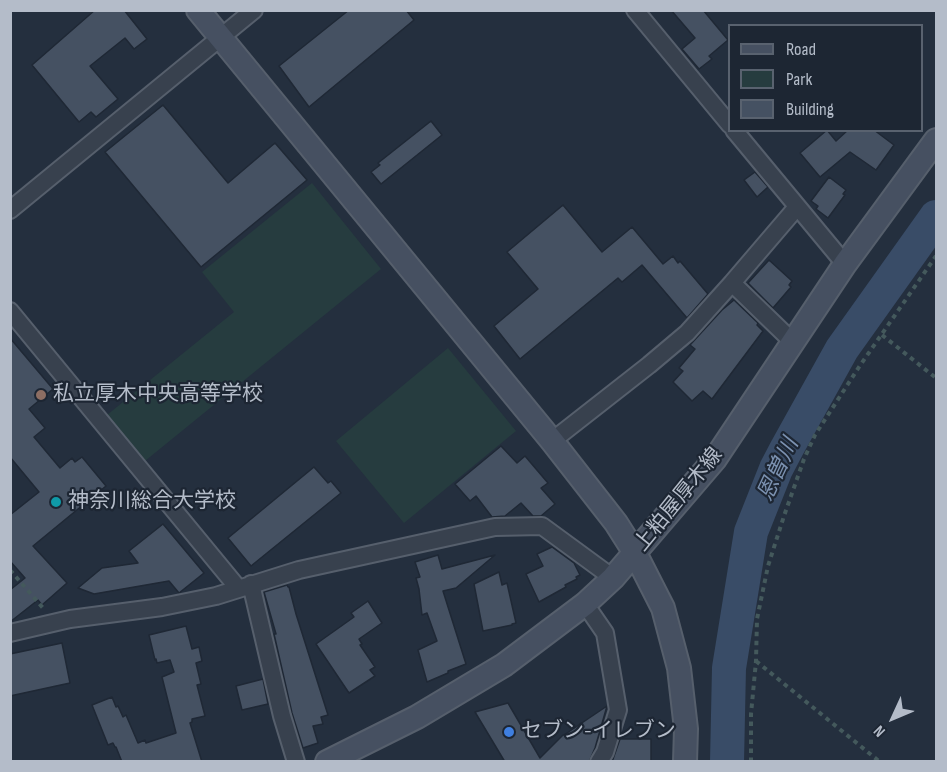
<!DOCTYPE html>
<meta charset="utf-8">
<style>
body{margin:0}
#map{position:relative;width:947px;height:772px;overflow:hidden;background:#242f3e;font-family:"Sofia Sans Condensed",sans-serif}
canvas{display:block}
.frame{position:absolute;inset:0;border:12px solid #b4bcc9;pointer-events:none}
.legend{position:absolute;left:728px;top:24px;width:195px;height:108px;box-sizing:border-box;background:#1d2633;border:2px solid #59626f;margin:0;padding:8px 10px;list-style:none;font-size:18px;color:#b4bcc9}
.legend li{display:flex;align-items:center;gap:12px;height:30px}
.legend b{width:30px;border:2px solid #59626f}
.north{position:absolute;left:863px;top:688px;width:60px;height:60px;-webkit-text-stroke:4px #1d2633;paint-order:stroke;rotate:226deg;font-size:16px;font-weight:700;line-height:24px;text-align:center;color:#b4bcc9}
.north::after{content:'';display:block;margin:auto;width:21px;height:27px;background:#b4bcc9;clip-path:polygon(50% 0,100% 100%,50% 72%,0 100%)}
</style>
<div id="map">
<canvas width="947" height="772"></canvas>
<div class="frame"></div>
<ul class="legend">
<li><b style="height:8px;background:#465061"></b>Road</li>
<li><b style="height:16px;background:#263c3f"></b>Park</li>
<li><b style="height:16px;background:#455162"></b>Building</li>
</ul>
<div class="north">N</div>
</div>
<script>
const ctx = document.querySelector('canvas').getContext('2d');
ctx.lineJoin = 'round';
function fill(path, color) {
  ctx.fillStyle = color;
  ctx.fill(path, 'evenodd');
}
function poly(rows) {
  const path = new Path2D();
  for (const r of rows) {
    path.moveTo(r[0], r[1]);
    for (let i = 2; i < r.length; i += 2) path.lineTo(r[i], r[i + 1]);
  }
  return path;
}
function strokePath(path, color, width, dash) {
  ctx.strokeStyle = color;
  ctx.lineWidth = width;
  ctx.lineCap = dash ? 'butt' : 'round';
  ctx.setLineDash(dash || []);
  ctx.stroke(path);
}
function label(font, color, halo, rows, align = 'center') {
  ctx.font = font + ' "Sofia Sans Condensed","Noto Sans JP",sans-serif';
  ctx.lineWidth = 4.5;
  ctx.setLineDash([]);
  ctx.textBaseline = 'middle';
  ctx.strokeStyle = halo;
  ctx.fillStyle = color;
  for (const [text, x, y, turn = 0] of rows) {
    ctx.save();
    ctx.translate(x, y);
    ctx.rotate((+turn || 0) * Math.PI / 180);
    ctx.textAlign = isNaN(turn) ? turn : align;
    if (halo) ctx.strokeText(text, 0, 0);
    ctx.fillText(text, 0, 0);
    ctx.restore();
  }
}
const green = poly([
 [312,183,381,269,145,461,107,415,234,312,202,272],
 [448,348,516,431,404,523,336,441]
]);
const river = poly([
 [727,762,729,668,751,532,776,469,787,448,842,349,936,217]
]);
const building = poly([
 [95,10,124,10,147,39,134,49,125,38,90,66,118,99,96,117,91,112,79,122,32,65,95,10],
 [349,10,406,10,414,20,309,107,279,66,349,10],
 [671,10,703,10,728,40,709,56,712,59,699,69,682,49,695,38,671,10],
 [163,105,228,183,275,143,307,180,201,267,105,152,163,105],
 [431,121,442,135,381,184,371,172,380,165,378,163,431,121],
 [827,130,836,141,848,130,874,130,894,145,876,170,850,152,820,177,800,153,827,130],
 [755,172,768,187,757,197,744,180,755,172],
 [829,177,846,190,843,194,845,195,828,218,816,209,818,206,811,201,829,177],
 [563,205,602,252,632,227,663,264,673,256,678,263,680,261,708,294,687,318,642,265,622,282,618,278,520,359,494,326,538,289,507,252,563,205],
 [769,260,792,281,789,285,791,287,773,308,748,283,769,260],
 [734,300,758,323,757,325,763,331,712,399,703,391,692,401,673,382,683,371,679,368,695,349,690,345,722,310,734,300],
 [10,338,53,389,29,409,45,428,34,437,60,468,72,458,75,462,82,457,106,486,33,546,67,583,42,605,38,600,10,622,10,590,25,578,10,561,10,515,39,492,10,457,10,338],
 [501,446,517,463,525,456,548,483,541,488,555,504,541,516,533,516,521,503,505,516,492,517,476,496,470,501,455,484,501,446],
 [314,467,328,483,331,481,341,493,251,566,228,538,314,467],
 [163,524,204,573,179,593,169,581,94,594,78,588,102,568,138,563,129,551,163,524],
 [552,547,574,563,580,575,576,577,577,579,565,585,566,587,539,602,526,574,543,566,537,554,552,547],
 [438,555,442,569,495,555,456,588,443,591,466,664,448,671,448,673,427,682,418,650,437,641,427,613,422,615,419,589,416,578,420,577,415,562,438,555],
 [499,572,502,585,507,583,516,623,512,624,512,625,483,631,474,584,499,572],
 [287,585,288,587,289,587,296,614,328,715,321,717,323,724,313,726,318,743,303,748,292,713,274,634,276,634,264,592,287,585],
 [368,601,382,623,359,639,362,644,360,645,375,667,370,670,375,676,349,693,316,644,354,617,351,613,368,601],
 [186,626,192,649,199,647,202,661,196,663,201,684,197,685,205,716,192,719,192,722,190,723,202,762,122,762,116,747,115,747,113,743,108,745,92,705,112,697,116,707,118,706,123,717,126,715,138,743,145,740,146,743,176,733,162,677,174,672,170,660,157,663,156,659,155,660,149,635,186,626],
 [62,643,70,683,10,696,10,654,62,643],
 [263,679,268,704,242,710,236,686,263,679],
 [508,703,540,758,563,735,564,735,607,706,595,748,589,762,505,762,475,712,508,703],
 [620,739,651,739,651,762,612,762,620,739]
]);
const path = poly([
 [882,335,936,378],
 [10,570,43,608],
 [756,661,880,762],
 [751,762,751,714,756,661,757,619,768,566,784,516,804,459,815,435,859,367,936,256]
]);
const street = poly([
 [635,10,730,125],
 [734,130,845,264],
 [10,210,254,10],
 [732,283,793,342],
 [10,311,238,588],
 [552,441,649,365,687,333,732,283,797,207],
 [251,584,282,716,296,762],
 [585,604,605,633,618,710,605,752,599,762],
 [10,633,70,619,162,607,216,596,299,570,495,527,542,526,613,578]
]);
const secondary = poly([
 [198,10,552,441,616,523,635,553,663,608,679,668,686,729,685,762],
 [327,762,417,717,504,665,585,604,613,578,715,459,845,264,936,140]
]);
const markers = [
 [41,395,6,"#8d6e63"],
 [56,502,6,"#0f9aa8"],
 [509,732,6,"#3f7fe0"]
];
const poiNames = [
 ["私立厚木中央高等学校",53,395],
 ["神奈川総合大学校",68,502],
 ["セブン-イレブン",521,732]
];
const streetNames = [
 ["上粕屋厚木線",679,500,-51]
];
const waterNames = [
 ["恩曽川",779,470,-65]
];
fill(green, '#263c3f');
strokePath(river, '#394c67', 34);
fill(building, '#455162');
strokePath(building, '#1f2835', 1.5);
strokePath(street, '#565f6c', 20);
strokePath(secondary, '#565f6c', 26);
strokePath(path, '#44595c', 4, [4.5, 4.5]);
strokePath(street, '#38414e', 16);
strokePath(secondary, '#465061', 22);
for (const [x, y, r, color] of markers) {
  const dot = new Path2D();
  dot.arc(x, y, r, 0, 2 * Math.PI);
  ctx.fillStyle = color;
  ctx.fill(dot);
  strokePath(dot, '#1d2633', 2);
}
label('21px', '#b4bcc9', '#1d2633', poiNames, 'left');
label('21px', '#b4bcc9', '#1d2633', streetNames);
label('italic 22px', '#7c92b1', '#1d2633', waterNames);
</script>
